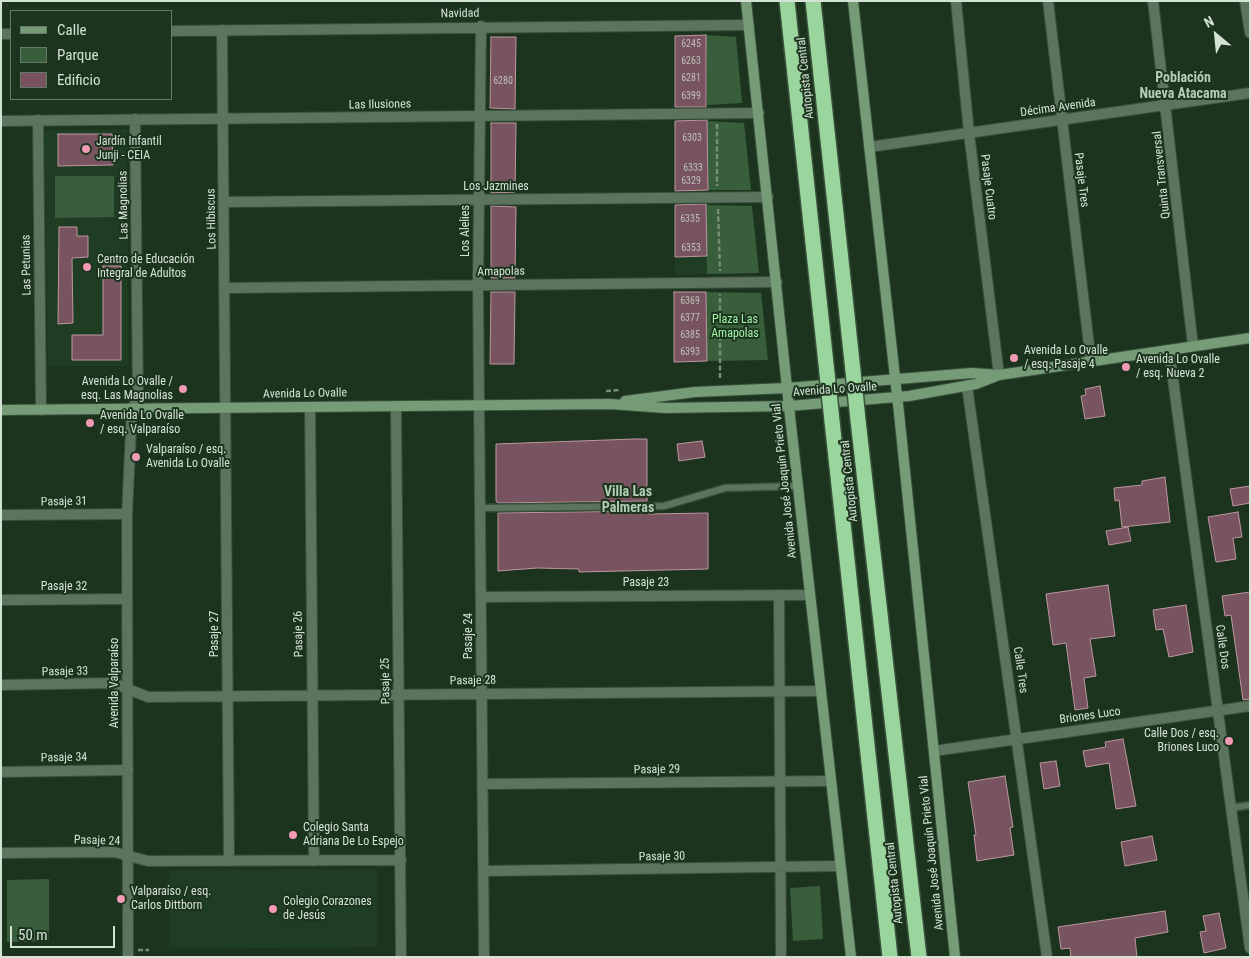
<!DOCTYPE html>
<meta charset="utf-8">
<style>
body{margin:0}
#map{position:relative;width:1251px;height:958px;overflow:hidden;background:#1c341e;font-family:"Roboto Condensed",sans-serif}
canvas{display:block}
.frame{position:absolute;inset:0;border:2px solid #d3e2d4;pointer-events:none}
.legend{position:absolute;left:10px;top:10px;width:162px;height:90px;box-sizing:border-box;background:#1c341e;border:1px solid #657a67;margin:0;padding:6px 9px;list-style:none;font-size:15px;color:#d3e2d4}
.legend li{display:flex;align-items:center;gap:10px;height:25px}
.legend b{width:25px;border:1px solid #657a67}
.north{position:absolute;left:1191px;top:10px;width:50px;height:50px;-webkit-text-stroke:4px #1c341e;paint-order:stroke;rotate:332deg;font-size:14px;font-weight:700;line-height:20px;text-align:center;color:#d3e2d4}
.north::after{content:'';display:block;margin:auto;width:18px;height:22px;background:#d3e2d4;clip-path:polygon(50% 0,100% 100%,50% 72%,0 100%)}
.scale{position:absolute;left:10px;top:926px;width:105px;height:22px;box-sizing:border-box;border:2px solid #d3e2d4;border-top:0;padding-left:6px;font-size:15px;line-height:18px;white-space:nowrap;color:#d3e2d4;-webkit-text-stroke:4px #1c341e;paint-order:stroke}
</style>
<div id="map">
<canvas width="1251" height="958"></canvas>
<div class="frame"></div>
<ul class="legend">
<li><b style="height:6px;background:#759b77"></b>Calle</li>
<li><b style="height:14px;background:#385e3b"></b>Parque</li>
<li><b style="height:14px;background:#77545f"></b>Edificio</li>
</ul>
<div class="north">N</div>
<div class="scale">50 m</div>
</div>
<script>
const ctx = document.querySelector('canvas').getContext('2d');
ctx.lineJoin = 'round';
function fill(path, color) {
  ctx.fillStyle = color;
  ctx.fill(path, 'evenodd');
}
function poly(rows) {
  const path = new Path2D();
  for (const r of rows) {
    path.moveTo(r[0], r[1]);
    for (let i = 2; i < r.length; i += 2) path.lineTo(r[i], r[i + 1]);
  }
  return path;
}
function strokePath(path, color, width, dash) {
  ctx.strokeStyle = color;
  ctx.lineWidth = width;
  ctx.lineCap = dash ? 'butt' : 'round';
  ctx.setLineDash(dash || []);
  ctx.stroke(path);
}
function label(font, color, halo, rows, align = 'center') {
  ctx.font = font + ' "Roboto Condensed",sans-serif';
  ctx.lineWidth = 4;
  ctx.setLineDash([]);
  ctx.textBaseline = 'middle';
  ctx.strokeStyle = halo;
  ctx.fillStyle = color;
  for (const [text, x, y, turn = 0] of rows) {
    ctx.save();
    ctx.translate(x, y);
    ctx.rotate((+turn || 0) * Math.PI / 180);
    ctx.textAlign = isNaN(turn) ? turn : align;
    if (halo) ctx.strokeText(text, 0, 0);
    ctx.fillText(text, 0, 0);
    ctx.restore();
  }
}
const built = poly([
 [127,129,128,366,48,366,44,130],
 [707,256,707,274,675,275,675,257],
 [377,869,377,947,169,949,169,870]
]);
const green = poly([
 [706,35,736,37,742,103,707,105],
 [707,121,744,123,751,190,708,190],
 [55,176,114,176,114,217,55,218],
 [706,205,752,206,759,273,707,274],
 [706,292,761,293,768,360,707,361],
 [49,879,49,941,7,942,7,880],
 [820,886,823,939,793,941,790,888]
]);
const building = poly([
 [706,35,706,107,675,107,675,36,706,35],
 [491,37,516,37,515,109,490,108,491,37],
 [707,120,708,190,675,191,675,121,707,120],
 [491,123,516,123,515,192,491,193,491,123],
 [58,134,112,134,113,165,58,166,58,134],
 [706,204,707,256,675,257,675,205,706,204],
 [491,206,516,207,515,278,491,278,491,206],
 [59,227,77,227,77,236,88,236,88,257,72,258,73,323,58,324,59,227],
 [103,266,121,266,121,360,72,360,72,335,103,335,103,266],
 [491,292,515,292,514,364,490,364,491,292],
 [674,292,706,292,707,361,674,362,674,292],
 [1100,386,1105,416,1085,419,1081,396,1086,395,1085,389,1100,386],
 [634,439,647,439,647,501,498,503,496,501,496,444,634,439],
 [702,441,705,457,679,461,677,444,702,441],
 [1165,477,1170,522,1122,527,1119,500,1115,501,1114,488,1142,485,1142,481,1165,477],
 [1250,486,1250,503,1233,506,1230,489,1250,486],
 [647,511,649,514,708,513,708,569,579,572,579,569,537,568,498,571,498,513,647,511],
 [1238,512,1242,537,1233,538,1236,559,1216,562,1208,517,1238,512],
 [1128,527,1131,541,1109,545,1106,531,1128,527],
 [1108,585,1115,636,1090,639,1096,676,1084,678,1088,708,1075,710,1066,643,1053,645,1046,594,1108,585],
 [1250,592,1250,699,1243,700,1231,615,1225,616,1222,596,1250,592],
 [1186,605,1193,652,1169,657,1163,629,1156,630,1153,610,1186,605],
 [1123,739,1136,806,1116,809,1109,763,1086,767,1083,751,1106,747,1105,742,1123,739],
 [1056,761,1060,786,1044,789,1040,763,1056,761],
 [1005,776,1013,827,1010,828,1014,855,977,861,974,835,976,835,968,782,1005,776],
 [1152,836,1157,860,1125,866,1121,842,1152,836],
 [1165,911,1168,932,1135,938,1137,957,1071,957,1070,948,1061,949,1058,927,1165,911],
 [1219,913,1226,948,1204,953,1200,932,1206,931,1203,916,1219,913]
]);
const path = poly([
 [717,124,717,186],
 [718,209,720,271],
 [720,378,720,294],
 [606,391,620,390],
 [138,950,149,950]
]);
const service = poly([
 [481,508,664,506,725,488,798,486],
 [1231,808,1250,805]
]);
const minor = poly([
 [956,1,969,133,999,375],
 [1048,1,1091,362],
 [1153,1,1193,346],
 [1245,1,1250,33],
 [481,26,478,285,484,957],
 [222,30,229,861],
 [171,31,749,25],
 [1,34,11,34],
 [38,120,41,410],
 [1,121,759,113],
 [869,147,1250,93],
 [224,202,768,197],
 [225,288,777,282],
 [1169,350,1250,948],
 [967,386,1047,957],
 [396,406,401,957],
 [310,407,314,861],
 [132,409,138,398,135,119],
 [1,515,127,514],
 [779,595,781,957],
 [482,597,810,595],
 [1,600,127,599],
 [1,685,113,683,148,697,821,691],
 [934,751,1250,706],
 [1,772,128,770],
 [483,784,831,781],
 [1,853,114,852,148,861,401,860],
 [484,871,840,866]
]);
const tertiary = poly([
 [128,957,127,514,132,409]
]);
const secondary = poly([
 [746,1,790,416,851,957],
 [853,1,899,413,955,957],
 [625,401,695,392,787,388,972,373,999,375],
 [1,410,610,404,665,408,789,406,909,396,976,384,999,375,1250,338]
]);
const motorway = poly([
 [787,1,827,373],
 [813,1,853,371],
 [858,420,919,957],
 [832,421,890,957]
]);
const motorwayBridge = poly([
 [853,371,858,420],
 [827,373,832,421]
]);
const markers = [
 [86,149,5,"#f09ab5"],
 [87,267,5,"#f09ab5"],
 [1014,358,5,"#f09ab5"],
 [1126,367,5,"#f09ab5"],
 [183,389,5,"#f09ab5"],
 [90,423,5,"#f09ab5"],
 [136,457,5,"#f09ab5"],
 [1229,741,5,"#f09ab5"],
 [293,835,5,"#f09ab5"],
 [121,899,5,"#f09ab5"],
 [273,909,5,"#f09ab5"]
];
const numberNames = [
 ["6245",691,44],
 ["6263",691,61],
 ["6281",691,78],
 ["6280",503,81],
 ["6399",691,96],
 ["6303",692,138],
 ["6333",693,168],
 ["6329",691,181],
 ["6335",690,219],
 ["6353",691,248],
 ["6369",690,301],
 ["6377",690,318],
 ["6385",690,335],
 ["6393",690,352]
];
const streetNames = [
 ["Navidad",460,14,-1],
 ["Autopista Central",806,78,-96],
 ["Las Ilusiones",380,105,-1],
 ["Décima Avenida",1058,108,-8],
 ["Quinta Transversal",1162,175,-96],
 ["Pasaje Tres",1081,180,83],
 ["Los Jazmines",496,187],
 ["Pasaje Cuatro",988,187,83],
 ["Las Magnolias",124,205,-91],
 ["Los Hibiscus",212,219,-91],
 ["Los Alelies",466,231,-90],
 ["Las Petunias",27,265,-91],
 ["Amapolas",501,272,-1],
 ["Avenida Lo Ovalle",835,390,-4],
 ["Avenida Lo Ovalle",305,394,-1],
 ["Avenida José Joaquín Prieto Vial",785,481,-96],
 ["Autopista Central",850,481,-96],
 ["Pasaje 31",64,502,-1],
 ["Pasaje 23",646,583],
 ["Pasaje 32",64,587],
 ["Pasaje 27",215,634,-90],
 ["Pasaje 26",299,634,-91],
 ["Pasaje 24",469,636,-90],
 ["Calle Dos",1222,647,82],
 ["Calle Tres",1020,670,82],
 ["Pasaje 33",65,672,-1],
 ["Pasaje 25",386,681,-91],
 ["Pasaje 28",473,681,-1],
 ["Avenida Valparaíso",115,683,-90],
 ["Briones Luco",1090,716,-8],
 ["Pasaje 34",64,758,-1],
 ["Pasaje 29",657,770,-1],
 ["Pasaje 24",97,841,2],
 ["Avenida José Joaquín Prieto Vial",932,853,-96],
 ["Pasaje 30",662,857,-1],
 ["Autopista Central",895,883,-96]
];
const poiNames = [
 ["Jardín Infantil",96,142],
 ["Junji - CEIA",96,156],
 ["Centro de Educación",97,260],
 ["Integral de Adultos",97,274],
 ["Avenida Lo Ovalle",1024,351],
 ["/ esq. Pasaje 4",1024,365],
 ["Avenida Lo Ovalle",1136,360],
 ["/ esq. Nueva 2",1136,374],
 ["Avenida Lo Ovalle /",173,382,"right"],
 ["esq. Las Magnolias",173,396,"right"],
 ["Avenida Lo Ovalle",100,416],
 ["/ esq. Valparaíso",100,430],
 ["Valparaíso / esq.",146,450],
 ["Avenida Lo Ovalle",146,464],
 ["Calle Dos / esq.",1219,734,"right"],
 ["Briones Luco",1219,748,"right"],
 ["Colegio Santa",303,828],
 ["Adriana De Lo Espejo",303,842],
 ["Valparaíso / esq.",131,892],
 ["Carlos Dittborn",131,906],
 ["Colegio Corazones",283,902],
 ["de Jesús",283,916]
];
const parkNames = [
 ["Plaza Las",735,320],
 ["Amapolas",735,334]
];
const neighbourhoodNames = [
 ["Población",1183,78],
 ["Nueva Atacama",1183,94],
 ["Villa Las",628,492],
 ["Palmeras",628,508]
];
fill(built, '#1f3d22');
fill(green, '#385e3b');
fill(building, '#77545f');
strokePath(building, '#be97a2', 1);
strokePath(service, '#39503b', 9);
strokePath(minor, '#39503b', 12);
strokePath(tertiary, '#39503b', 12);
strokePath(secondary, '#39503b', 12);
strokePath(motorway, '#39503b', 18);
strokePath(path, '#788c7a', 2.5, [5, 2.5]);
strokePath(service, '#5c735d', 6);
strokePath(minor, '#5c735d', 10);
strokePath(tertiary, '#5c735d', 10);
strokePath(secondary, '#759b77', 10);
strokePath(motorway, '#99d59d', 15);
strokePath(motorwayBridge, '#39503b', 18, []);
strokePath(motorwayBridge, '#99d59d', 15);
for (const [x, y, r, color] of markers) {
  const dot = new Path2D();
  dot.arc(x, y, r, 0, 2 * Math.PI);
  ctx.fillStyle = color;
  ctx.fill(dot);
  strokePath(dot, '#1c341e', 2);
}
label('10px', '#bcbeb7', null, numberNames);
label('12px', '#d3e2d4', '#1c341e', streetNames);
label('12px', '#d3e2d4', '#1c341e', poiNames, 'left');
label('12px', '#a3f3a9', '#1c341e', parkNames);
label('bold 14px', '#b1ceb2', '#1c341e', neighbourhoodNames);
</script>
